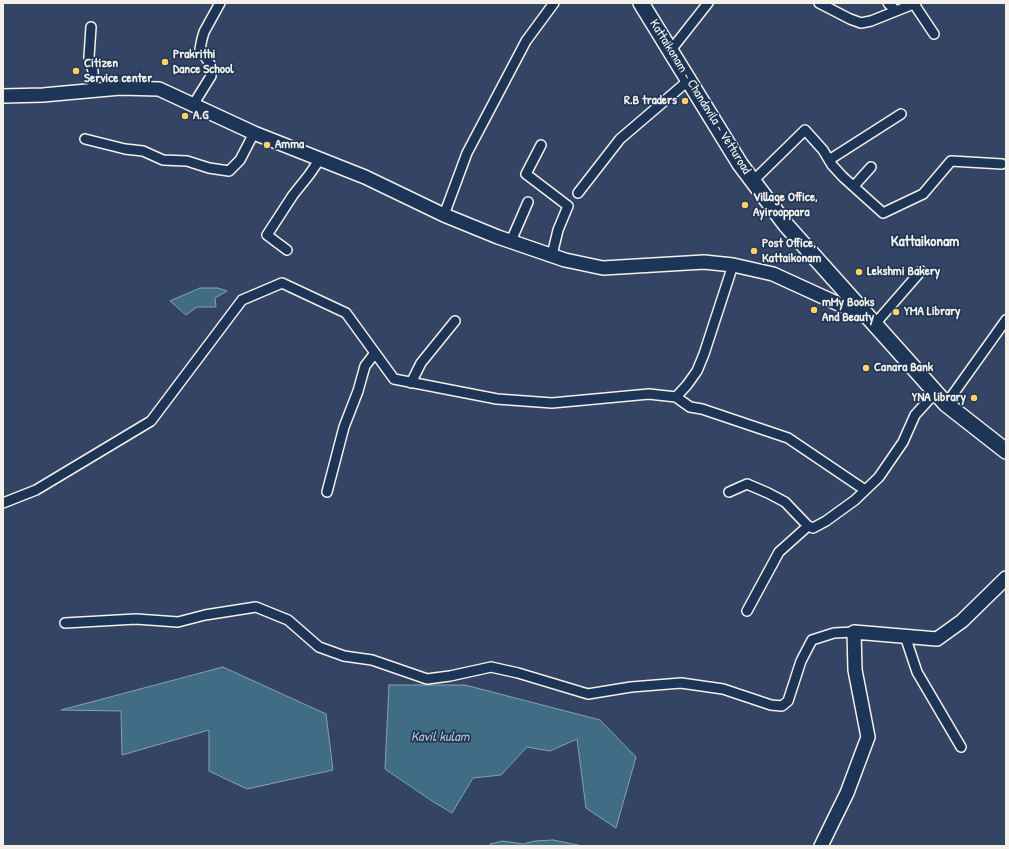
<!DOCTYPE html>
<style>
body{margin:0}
#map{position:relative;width:1009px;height:849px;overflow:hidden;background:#344465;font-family:"Patrick Hand",sans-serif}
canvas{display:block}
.frame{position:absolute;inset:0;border:4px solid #f4f1e8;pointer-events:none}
</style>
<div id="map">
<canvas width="1009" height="849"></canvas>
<div class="frame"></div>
</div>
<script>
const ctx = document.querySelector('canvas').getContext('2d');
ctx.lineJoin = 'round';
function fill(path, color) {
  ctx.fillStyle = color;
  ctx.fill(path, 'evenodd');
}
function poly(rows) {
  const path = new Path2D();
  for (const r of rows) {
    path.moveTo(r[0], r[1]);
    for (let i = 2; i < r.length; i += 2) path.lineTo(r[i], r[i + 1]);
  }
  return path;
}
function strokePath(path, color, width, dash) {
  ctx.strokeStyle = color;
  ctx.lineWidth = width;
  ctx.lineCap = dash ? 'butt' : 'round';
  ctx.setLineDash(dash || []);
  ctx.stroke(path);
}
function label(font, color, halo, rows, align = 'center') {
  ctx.font = font + ' "Patrick Hand",sans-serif';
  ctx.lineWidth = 3.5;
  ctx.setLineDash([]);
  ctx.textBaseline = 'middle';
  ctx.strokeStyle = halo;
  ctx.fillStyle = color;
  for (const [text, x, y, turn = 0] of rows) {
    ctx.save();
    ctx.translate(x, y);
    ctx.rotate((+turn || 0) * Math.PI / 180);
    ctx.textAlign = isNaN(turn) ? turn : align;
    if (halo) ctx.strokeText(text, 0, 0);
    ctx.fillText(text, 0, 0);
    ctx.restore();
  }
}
const water = poly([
 [200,288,218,288,227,291,215,298,216,307,197,307,186,315,170,301,200,288],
 [223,667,326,714,333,770,247,789,209,771,209,730,122,755,121,711,61,710,223,667],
 [389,685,465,685,600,720,636,757,616,828,586,808,577,739,550,751,527,747,501,775,473,778,452,813,432,801,385,769,389,685],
 [553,840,583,846,490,846,490,844,503,841,523,844,535,841,553,840]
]);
const street = poly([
 [819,3,850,19,861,23,871,21,916,3],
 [888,3,896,11],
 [914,4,934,34],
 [91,27,89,57,93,71,93,91],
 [671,50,708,3],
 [193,105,211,76,210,64,200,49,202,39,204,32,220,3],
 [85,139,125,149,143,151,163,160,187,161,209,168,229,171,240,160,254,133],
 [541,145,526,174,568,206,558,230,552,255],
 [829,160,901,114],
 [753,181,805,130,823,150,832,165,843,177,883,213,923,194,951,161,1002,164],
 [854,186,871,167],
 [578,193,620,139,689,80],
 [444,215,467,153,526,41,554,3],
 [511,241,528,202],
 [287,250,267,235,293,195,309,175,320,159],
 [874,325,921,271],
 [411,383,421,363,455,321],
 [676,397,690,407,702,409,788,438,865,490],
 [946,404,1006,320],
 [327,492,344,427,358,391,365,366,375,353],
 [729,492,747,484,768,493,785,502,808,526,813,528,826,521,855,500,879,477,903,442,915,415,935,393],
 [3,503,36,490,151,421,242,300,282,283,346,313,394,379,497,399,552,403,649,394,676,397,687,385,697,371,704,354,733,265],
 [747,611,779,552,808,526],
 [65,623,136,619,178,622,205,615,256,607,288,620,319,647,344,656,372,660,427,679,450,676,491,667,518,673,588,694,631,687,681,683,723,689,771,705,782,706,788,701,801,661,812,640,834,633,854,632],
 [905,636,917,672,961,747]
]);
const secondary = poly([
 [3,96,43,95,120,88,159,89,254,133,365,177,444,215,498,237,565,260,603,268,704,262,733,265,773,274,867,317],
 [821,846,847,793,868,737,855,670,854,632,937,639,962,621,1006,578]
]);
const primary = poly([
 [641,3,740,164,786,225,946,404,1006,451]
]);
const markers = [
 [165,62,4,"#ffd166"],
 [76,71,4,"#ffd166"],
 [685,101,4,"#ffd166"],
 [185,116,4,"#ffd166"],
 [267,145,4,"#ffd166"],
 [745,205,4,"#ffd166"],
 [754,251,4,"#ffd166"],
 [859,272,4,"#ffd166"],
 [814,310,4,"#ffd166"],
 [896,312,4,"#ffd166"],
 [866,368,4,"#ffd166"],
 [974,398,4,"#ffd166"]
];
const poiNames = [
 ["Prakrithi",173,55],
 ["Dance School",173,70],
 ["Citizen",84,64],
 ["Service center",84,79],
 ["R.B traders",677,101,"right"],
 ["A.G",193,116],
 ["Amma",275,145],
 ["Village Office,",753,198],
 ["Ayirooppara",753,213],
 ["Post Office,",762,244],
 ["Kattaikonam",762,259],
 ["Lekshmi Bakery",867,272],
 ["mMy Books",822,303],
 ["And Beauty",822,318],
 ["YMA Library",904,312],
 ["Canara Bank",874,368],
 ["YNA library",966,398,"right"]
];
const streetNames = [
 ["Kattaikonam - Chandavila - Vetturoad",700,97,58]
];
const waterNames = [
 ["Kavil kulam",440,737]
];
const quarterNames = [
 ["Kattaikonam",925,242]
];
fill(water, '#406c86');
strokePath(water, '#88a1ad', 1);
strokePath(street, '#f4f1e8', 12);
strokePath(secondary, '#f4f1e8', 16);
strokePath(primary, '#f4f1e8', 18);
strokePath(street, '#1d3557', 9);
strokePath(secondary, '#1d3557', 13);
strokePath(primary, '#1d3557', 15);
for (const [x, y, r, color] of markers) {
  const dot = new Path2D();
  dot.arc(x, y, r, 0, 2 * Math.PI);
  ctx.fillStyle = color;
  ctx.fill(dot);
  strokePath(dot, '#1d3557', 1.5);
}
label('bold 13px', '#f4f1e8', '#1d3557', poiNames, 'left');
label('13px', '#f4f1e8', '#1d3557', streetNames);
label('italic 14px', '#b5c2c6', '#1d3557', waterNames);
label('bold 15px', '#f4f1e8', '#1d3557', quarterNames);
</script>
